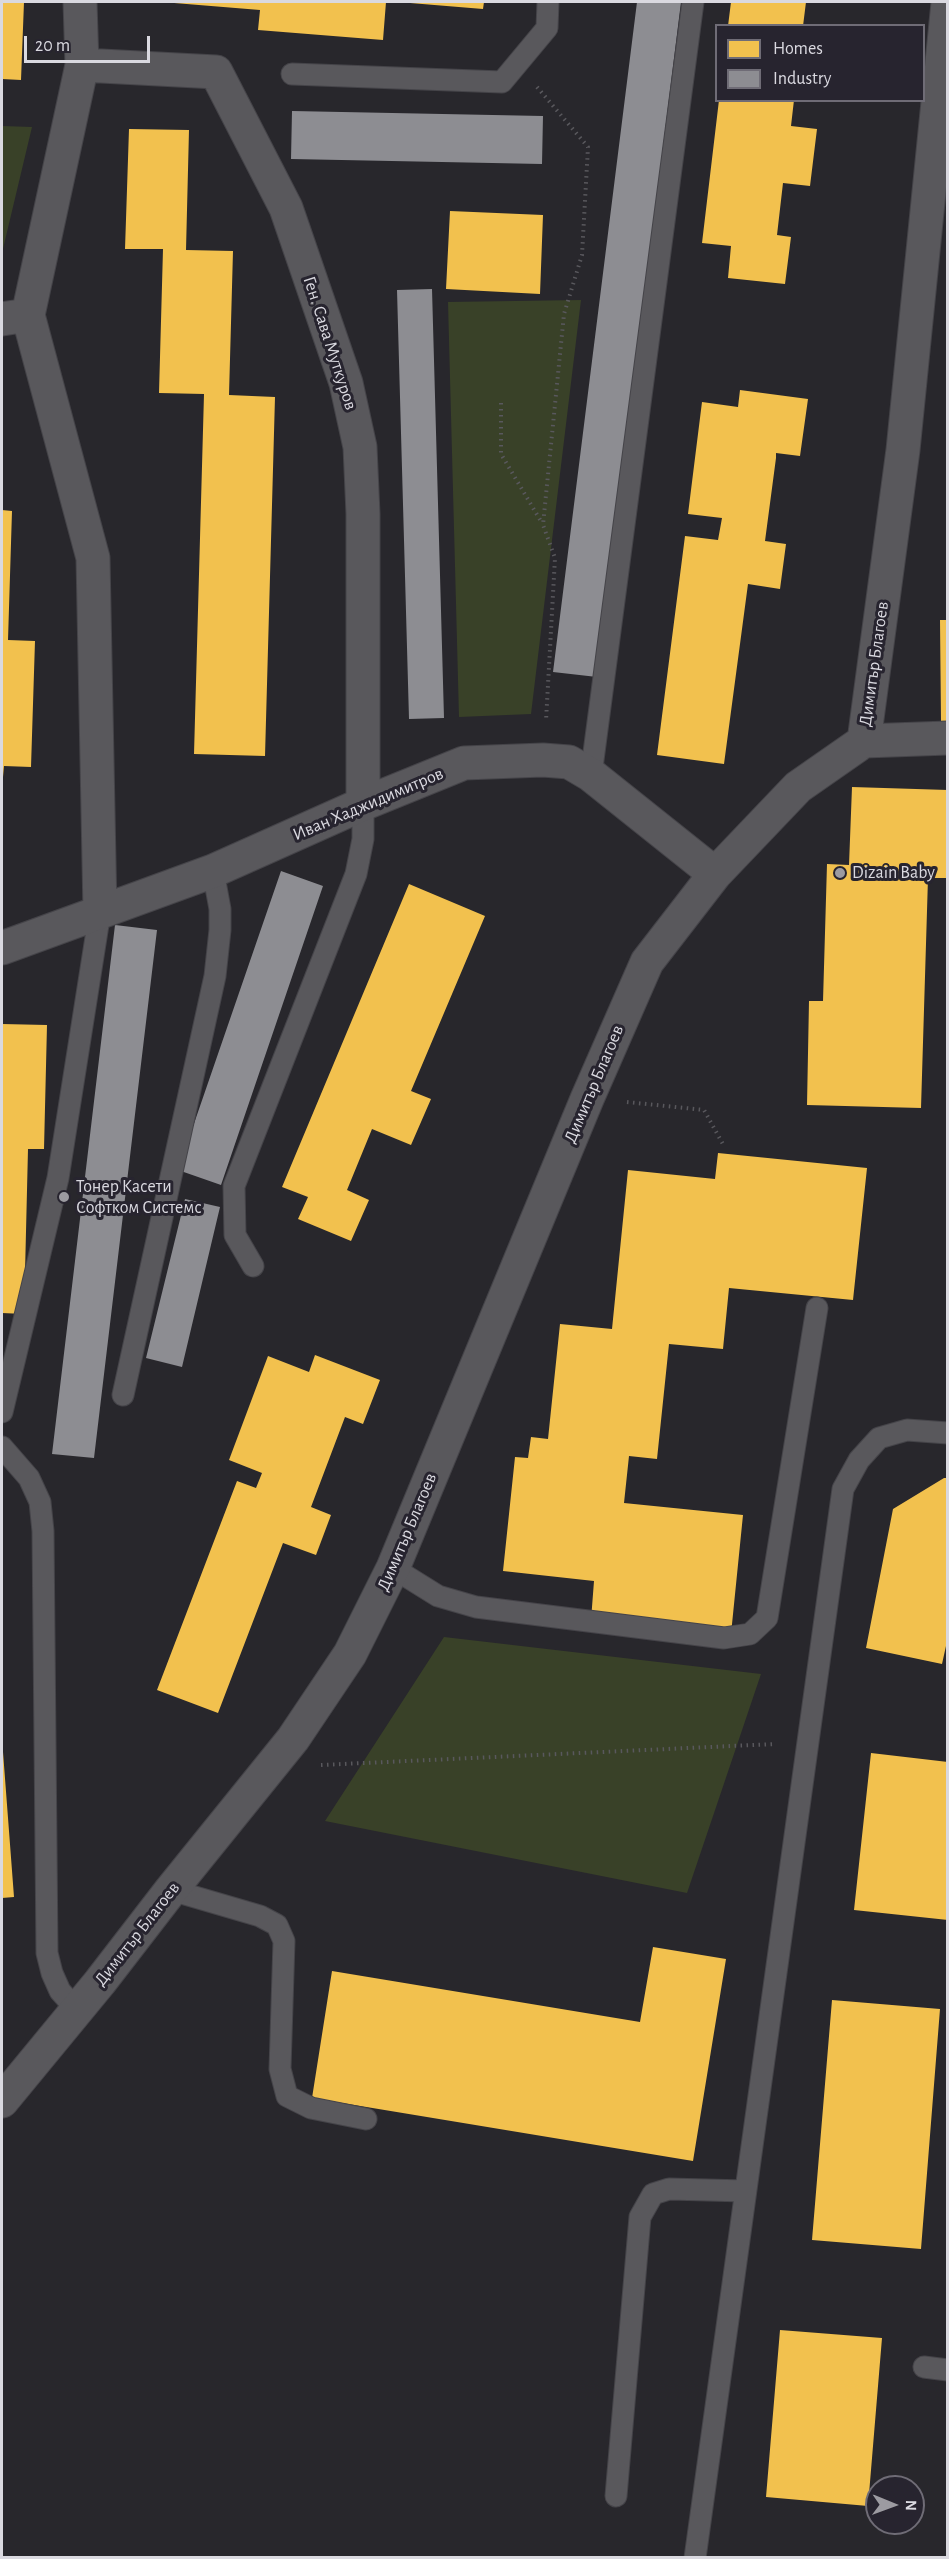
<!DOCTYPE html>
<meta charset="utf-8">
<style>
body{margin:0}
#map{position:relative;width:949px;height:2559px;overflow:hidden;background:#28272c;font-family:"Alegreya Sans",sans-serif}
canvas{display:block}
.frame{position:absolute;inset:0;border:3px solid #dad9e0;pointer-events:none}
.legend{position:absolute;left:715px;top:24px;width:210px;height:78px;box-sizing:border-box;background:#27242f;border:2px solid #6f6c76;margin:0;padding:8px 10px;list-style:none;font-size:18px;color:#dad9e0}
.legend li{display:flex;align-items:center;gap:12px;height:30px}
.legend b{width:30px;border:2px solid #6f6c76}
.north{position:absolute;left:865px;top:2475px;width:60px;height:60px;box-sizing:border-box;background:#27242f;border:2px solid #6f6c76;border-radius:50%;rotate:91deg;font-size:16px;font-weight:700;line-height:24px;text-align:center;color:#dad9e0}
.north::after{content:'';display:block;margin:auto;width:21px;height:27px;background:#9c9ba1;clip-path:polygon(50% 0,100% 100%,50% 72%,0 100%)}
.scale{position:absolute;left:24px;top:36px;width:126px;height:27px;box-sizing:border-box;border:3px solid #dad9e0;border-top:0;padding-left:8px;font-size:18px;line-height:21px;white-space:nowrap;color:#dad9e0;-webkit-text-stroke:4px #27242f;paint-order:stroke}
</style>
<div id="map">
<canvas width="949" height="2559"></canvas>
<div class="frame"></div>
<ul class="legend">
<li><b style="height:16px;background:#f2c14e"></b>Homes</li>
<li><b style="height:16px;background:#8d8d92"></b>Industry</li>
</ul>
<div class="north">N</div>
<div class="scale">20 m</div>
</div>
<script>
const ctx = document.querySelector('canvas').getContext('2d');
ctx.lineJoin = 'round';
function fill(path, color) {
  ctx.fillStyle = color;
  ctx.fill(path, 'evenodd');
}
function poly(rows) {
  const path = new Path2D();
  for (const r of rows) {
    path.moveTo(r[0], r[1]);
    for (let i = 2; i < r.length; i += 2) path.lineTo(r[i], r[i + 1]);
  }
  return path;
}
function strokePath(path, color, width, dash) {
  ctx.strokeStyle = color;
  ctx.lineWidth = width;
  ctx.lineCap = dash ? 'butt' : 'round';
  ctx.setLineDash(dash || []);
  ctx.stroke(path);
}
function label(font, color, halo, rows, align = 'center') {
  ctx.font = font + ' "Alegreya Sans",sans-serif';
  ctx.lineWidth = 6;
  ctx.setLineDash([]);
  ctx.textBaseline = 'middle';
  ctx.strokeStyle = halo;
  ctx.fillStyle = color;
  for (const [text, x, y, turn = 0] of rows) {
    ctx.save();
    ctx.translate(x, y);
    ctx.rotate((+turn || 0) * Math.PI / 180);
    ctx.textAlign = isNaN(turn) ? turn : align;
    if (halo) ctx.strokeText(text, 0, 0);
    ctx.fillText(text, 0, 0);
    ctx.restore();
  }
}
const green = poly([
 [2,126,32,127,2,253],
 [581,300,531,714,459,717,448,302],
 [444,1637,761,1674,687,1893,325,1821]
]);
const homes = poly([
 [2,2,24,2,21,80,2,79],
 [162,2,386,2,383,40,258,30,260,10],
 [398,2,484,2,483,9],
 [731,2,806,2,803,26,728,26],
 [719,100,794,100,791,126,817,129,810,186,783,183,777,235,791,237,785,284,728,278,731,246,702,243],
 [129,129,189,130,186,250,233,251,229,395,275,397,265,756,194,754,204,394,159,393,163,249,125,249],
 [450,211,543,215,540,294,446,289],
 [740,390,808,399,800,456,776,453,776,458,765,541,786,544,780,589,748,584,724,764,657,755,685,536,718,540,722,518,688,514,702,402,738,407],
 [2,510,12,511,8,640,35,641,31,767,4,766,3,777,2,777],
 [940,620,948,620,948,721,941,721],
 [852,787,948,790,948,878,928,878,921,1108,807,1105,809,1001,823,1001,827,864,849,865],
 [409,884,485,916,411,1091,431,1099,411,1145,372,1129,347,1190,369,1200,351,1241,298,1219,308,1197,282,1187],
 [2,1024,47,1025,44,1149,28,1149,24,1314,2,1313],
 [718,1153,867,1168,853,1300,729,1288,723,1349,669,1344,657,1459,629,1456,624,1503,743,1515,731,1634,591,1620,594,1581,503,1571,515,1457,528,1458,531,1437,548,1439,560,1324,612,1329,628,1170,715,1179],
 [315,1355,380,1380,363,1424,345,1417,311,1507,331,1515,316,1555,283,1543,218,1713,157,1690,237,1481,256,1488,262,1473,229,1460,268,1356,309,1372],
 [944,1478,948,1478,948,1637,942,1664,866,1648,893,1509],
 [3,1752,14,1897,2,1898,2,1753],
 [871,1753,948,1762,948,1920,854,1910],
 [653,1947,726,1959,693,2161,312,2098,332,1971,640,2022],
 [832,2000,940,2009,921,2249,812,2240],
 [780,2330,882,2338,868,2506,766,2497]
]);
const industry = poly([
 [637,2,681,2,597,677,553,672],
 [292,111,543,116,542,164,291,159],
 [432,289,444,718,409,719,397,290],
 [281,871,323,886,221,1185,178,1170],
 [115,925,157,930,94,1458,52,1454],
 [185,1199,220,1207,182,1367,146,1358]
]);
const path = poly([
 [537,87,588,147,582,255,564,314,543,525,555,558,546,721],
 [501,403,501,454,542,523],
 [627,1102,704,1110,724,1146],
 [321,1765,775,1744]
]);
const lane = poly([
 [292,74,502,82,547,28,548,2],
 [591,775,693,2],
 [253,1266,235,1235,234,1186,356,874,363,839,363,804],
 [123,1395,215,976,220,930,220,909,213,871],
 [2,1412,58,1178,100,912],
 [2,1447,29,1478,40,1502,43,1531,47,1953,52,1973,60,1991,77,2010],
 [393,1568,438,1596,476,1607,724,1638,750,1634,767,1618,817,1308],
 [171,1890,260,1916,277,1925,284,1941,280,2069,287,2096,311,2108,366,2119],
 [924,2367,948,2370],
 [616,2496,640,2217,653,2194,669,2189,745,2191],
 [695,2558,843,1489,859,1460,879,1438,907,1430,948,1433]
]);
const street = poly([
 [82,65,216,72,286,208,346,383,360,447,363,514,363,804],
 [28,315,82,65,80,2],
 [2,319,28,315,93,558,100,912],
 [864,741,948,738],
 [2,948,213,871,363,804,464,763,543,760,569,762,591,775,715,874],
 [2,2101,100,1982,171,1890,293,1739,350,1654,393,1568,587,1099,647,962,715,874,798,787,864,741,903,450,948,3]
]);
const markers = [
 [840,873,6,"#9c9ba1"],
 [64,1197,6,"#9c9ba1"]
];
const streetNames = [
 ["Ген. Сава Муткуров",330,343,72],
 ["Димитър Благоев",874,664,-82],
 ["Иван Хаджидимитров",368,804,-23],
 ["Димитър Благоев",594,1084,-67],
 ["Димитър Благоев",407,1532,-67],
 ["Димитър Благоев",137,1934,-52]
];
const poiNames = [
 ["Dizain Baby",852,873],
 ["Тонер Касети",76,1187],
 ["Софтком Системс",76,1208]
];
fill(green, '#394128');
fill(homes, '#f2c14e');
fill(industry, '#8d8d92');
strokePath(lane, '#454449', 23);
strokePath(street, '#454449', 35);
strokePath(path, '#59585d', 4, [1.5, 4.5]);
strokePath(lane, '#59585c', 21);
strokePath(street, '#59585c', 33);
for (const [x, y, r, color] of markers) {
  const dot = new Path2D();
  dot.arc(x, y, r, 0, 2 * Math.PI);
  ctx.fillStyle = color;
  ctx.fill(dot);
  strokePath(dot, '#27242f', 2);
}
label('18px', '#dad9e0', '#27242f', streetNames);
label('18px', '#dad9e0', '#27242f', poiNames, 'left');
</script>
